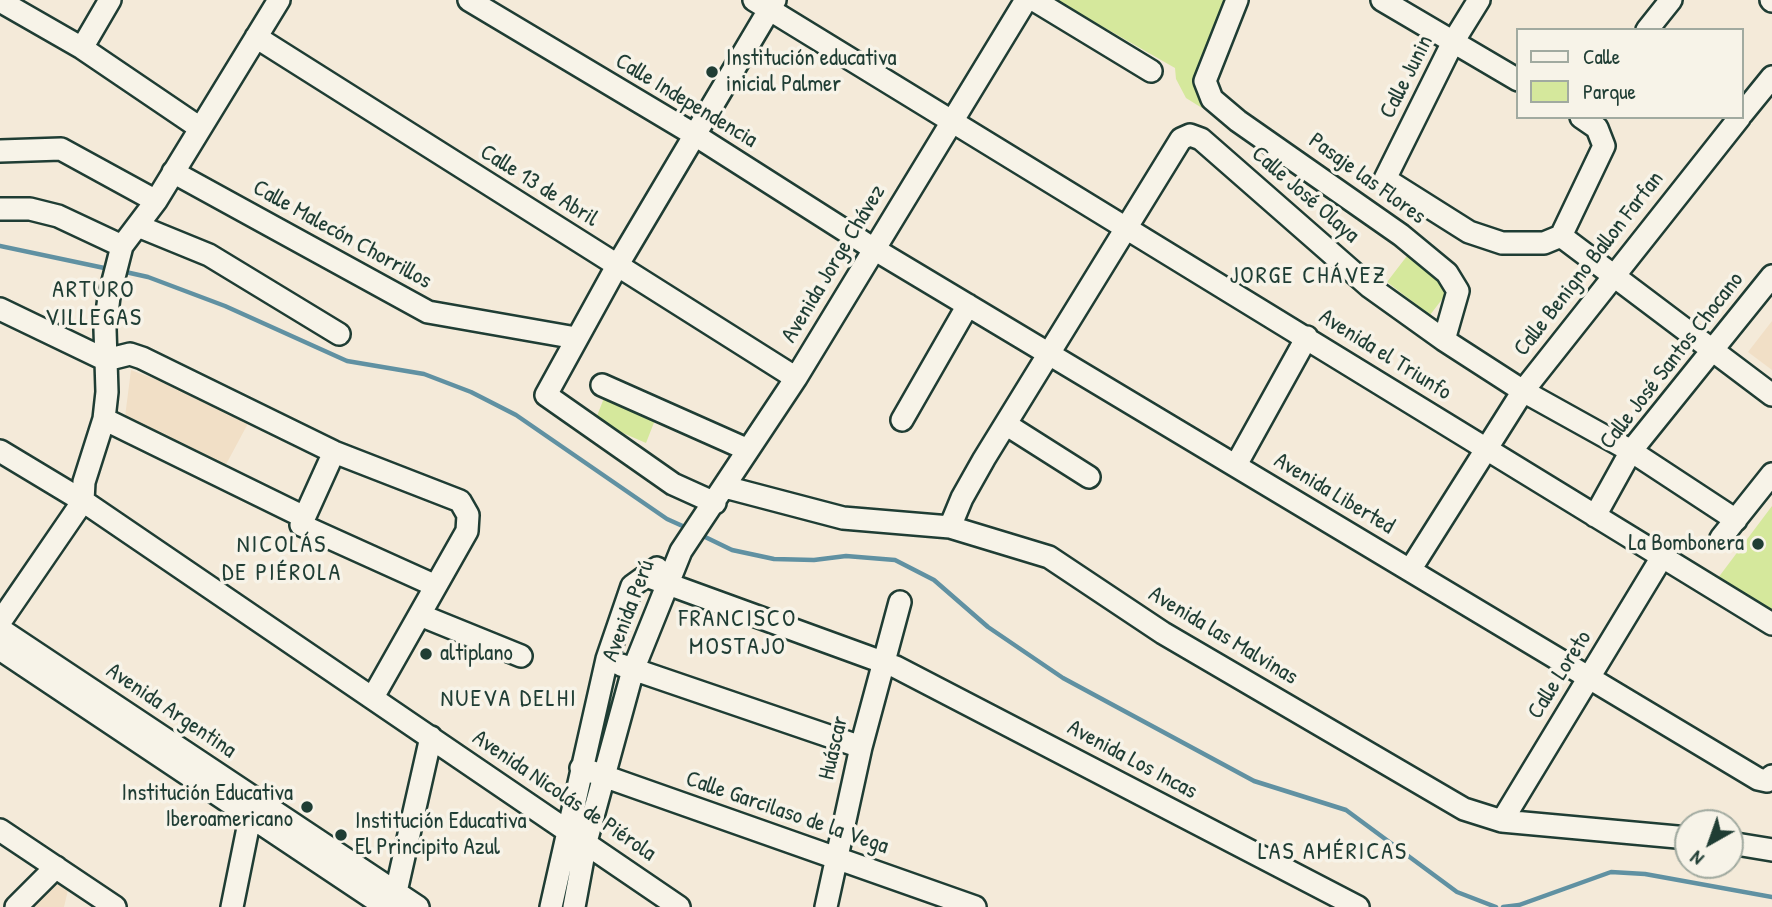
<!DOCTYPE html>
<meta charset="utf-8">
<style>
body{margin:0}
#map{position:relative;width:1772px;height:907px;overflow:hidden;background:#f4ead9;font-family:"Patrick Hand",sans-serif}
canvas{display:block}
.legend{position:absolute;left:1516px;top:28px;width:228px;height:91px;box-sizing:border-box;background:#f7f3e8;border:2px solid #a1aaa0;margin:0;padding:9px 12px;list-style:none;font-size:21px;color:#1f3d34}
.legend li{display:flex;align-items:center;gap:14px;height:35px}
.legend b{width:35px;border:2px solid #a1aaa0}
.north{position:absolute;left:1674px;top:809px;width:70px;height:70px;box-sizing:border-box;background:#f7f3e8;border:2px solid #a1aaa0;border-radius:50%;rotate:220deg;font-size:19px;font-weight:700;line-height:28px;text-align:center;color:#1f3d34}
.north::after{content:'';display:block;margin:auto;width:24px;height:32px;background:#1f3d34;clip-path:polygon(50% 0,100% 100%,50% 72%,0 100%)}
</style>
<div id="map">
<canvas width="1772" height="907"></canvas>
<ul class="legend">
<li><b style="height:9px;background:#f7f3e8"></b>Calle</li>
<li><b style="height:19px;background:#d5e89c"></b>Parque</li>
</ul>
<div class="north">N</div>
</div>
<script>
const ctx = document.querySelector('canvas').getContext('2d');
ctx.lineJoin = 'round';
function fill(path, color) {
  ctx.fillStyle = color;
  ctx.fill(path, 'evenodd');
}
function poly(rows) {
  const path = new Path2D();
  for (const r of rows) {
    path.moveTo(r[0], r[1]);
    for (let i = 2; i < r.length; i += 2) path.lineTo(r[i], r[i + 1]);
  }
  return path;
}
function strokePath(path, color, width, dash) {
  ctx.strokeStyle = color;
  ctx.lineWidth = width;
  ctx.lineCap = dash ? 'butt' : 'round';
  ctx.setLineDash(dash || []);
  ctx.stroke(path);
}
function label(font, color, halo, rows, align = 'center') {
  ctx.font = font + ' "Patrick Hand",sans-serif';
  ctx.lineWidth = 7;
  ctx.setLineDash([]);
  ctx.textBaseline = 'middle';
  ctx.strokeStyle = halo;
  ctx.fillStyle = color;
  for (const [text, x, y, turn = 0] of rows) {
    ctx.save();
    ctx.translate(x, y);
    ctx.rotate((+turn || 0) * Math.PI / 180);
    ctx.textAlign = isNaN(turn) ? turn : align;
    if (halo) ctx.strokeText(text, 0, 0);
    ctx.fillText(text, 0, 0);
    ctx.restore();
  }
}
const built = poly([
 [1772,321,1772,370,1748,352],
 [131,370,252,416,223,470,125,417],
 [58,881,68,890,64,907,33,907]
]);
const green = poly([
 [1056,0,1237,0,1196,75,1196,92,1202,108,1186,98,1176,79,1175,68],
 [1410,252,1453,285,1430,315,1387,282],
 [604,398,655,420,646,443,595,421],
 [1772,506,1772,615,1715,582]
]);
const stream = poly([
 [0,246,109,269],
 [121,271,148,277,225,306,347,361,424,374,471,392,516,415,667,519,687,528],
 [701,535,732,550,774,559,814,560,846,556,895,560,934,580,988,627,1063,678,1254,781,1346,810,1457,892,1496,907],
 [1503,907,1519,905,1611,872,1645,874,1772,897]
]);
const minor = poly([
 [469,0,695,135,874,249,1758,779,1767,781,1772,776],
 [754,0,1772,624],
 [1034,0,1151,71],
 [1237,0,1205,81,1212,99,1238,121,1401,235,1447,273,1458,291,1444,340],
 [1382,0,1518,80],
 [1479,0,1453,42,1385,179,1469,232,1502,243,1544,243,1561,236,1604,146,1597,128,1581,117],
 [1771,0,1772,1],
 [0,1,82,48,200,128],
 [1647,30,1671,0],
 [256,37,796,378],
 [82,48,110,0],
 [1742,114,1772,77],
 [0,151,61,149,156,201],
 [173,172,428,312,576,338],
 [0,209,30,209,58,216,122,246],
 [138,226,209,255,339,334],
 [1561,236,1772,395],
 [0,309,106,360,130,354,142,358,334,452,460,501,468,515,467,531,373,697],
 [602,385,746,449],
 [104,419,304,517],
 [902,420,968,305],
 [1007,425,1089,477],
 [0,451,83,501,679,907],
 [334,452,301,525,436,586],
 [1236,465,1307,337],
 [725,487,843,518,950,527,1049,557,1163,633,1464,809,1502,821,1688,838],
 [715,503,673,484,546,395,617,266,775,0],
 [1595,516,1631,451,1772,276],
 [950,527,962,498,984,459,1181,139,1190,135,1201,139,1370,287,1444,340,1523,391,1631,451,1736,520],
 [1721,538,1772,474],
 [1410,570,1523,391,1740,117],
 [646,576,896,667,1358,907],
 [420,615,521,656],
 [0,622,83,501,84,482,104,419,107,392,105,329,109,297,122,246,156,201,279,0],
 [0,629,418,907],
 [0,649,386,907],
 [621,665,861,747],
 [581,768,975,907],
 [1502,821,1662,557],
 [0,830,115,907],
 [1730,843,1772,850],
 [393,905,431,737],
 [16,907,56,867],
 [232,907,253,803],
 [551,907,607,659,632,586,657,568],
 [574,907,586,842,633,670,681,551,796,378,1026,0],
 [826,907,861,747,900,602]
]);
const markers = [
 [712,72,7,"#1f3d34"],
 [1758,544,7,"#1f3d34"],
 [426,654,7,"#1f3d34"],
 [307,807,7,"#1f3d34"],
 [341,835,7,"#1f3d34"]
];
const poiNames = [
 ["Institución educativa",726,59],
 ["inicial Palmer",726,85],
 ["La Bombonera",1744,544,"right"],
 ["altiplano",440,654],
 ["Institución Educativa",293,794,"right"],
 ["Iberoamericano",293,820,"right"],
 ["Institución Educativa",355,822],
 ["El Principito Azul",355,848]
];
const streetNames = [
 ["Calle Junin",1407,77,-63],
 ["Calle Independencia",686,101,31],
 ["Pasaje las Flores",1367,179,36],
 ["Calle 13 de Abril",539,186,32],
 ["Calle José Olaya",1305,195,41],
 ["Calle Malecón Chorrillos",342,235,29],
 ["Avenida Jorge Chávez",834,264,-59],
 ["Calle Benigno Ballon Farfan",1589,264,-52],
 ["Avenida el Triunfo",1385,355,32],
 ["Calle José Santos Chocano",1672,361,-52],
 ["Avenida Liberted",1334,494,31],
 ["Avenida Perú",629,611,-69],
 ["Avenida las Malvinas",1223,636,31],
 ["Calle Loreto",1560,675,-58],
 ["Avenida Argentina",171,711,34],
 ["Huáscar",834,748,-77],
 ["Avenida Los Incas",1132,760,28],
 ["Avenida Nicolás de Piérola",564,796,34],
 ["Calle Garcilaso de la Vega",787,813,19]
];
const neighbourhoodNames = [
 ["JORGE CHÁVEZ",1308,277],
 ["ARTURO",94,291],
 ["VILLEGAS",94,319],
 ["NICOLÁS",282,546],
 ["DE PIÉROLA",282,574],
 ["FRANCISCO",738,620],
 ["MOSTAJO",738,648],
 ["NUEVA DELHI",509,700],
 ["LAS AMÉRICAS",1333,853]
];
fill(built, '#f1dfc6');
fill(green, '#d5e89c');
strokePath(stream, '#6091a2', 4.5);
strokePath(minor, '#1f3d34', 26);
strokePath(minor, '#f7f3e8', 21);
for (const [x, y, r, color] of markers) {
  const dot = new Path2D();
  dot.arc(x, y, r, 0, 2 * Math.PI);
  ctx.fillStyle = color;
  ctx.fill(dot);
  strokePath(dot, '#f7f3e8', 2.5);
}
label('23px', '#1f3d34', '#f7f3e8', poiNames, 'left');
label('23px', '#1f3d34', '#f7f3e8', streetNames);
ctx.letterSpacing = '2px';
label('24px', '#1f3d34', '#f7f3e8', neighbourhoodNames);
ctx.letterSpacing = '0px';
</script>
